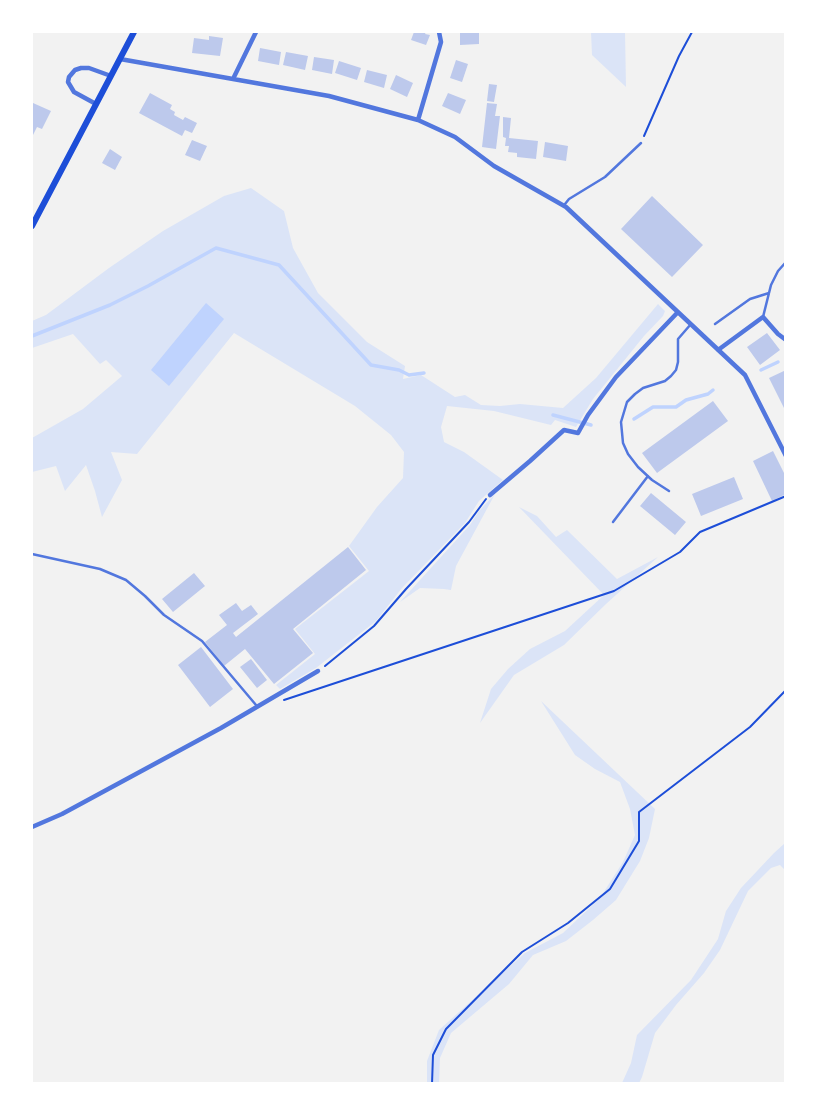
<!DOCTYPE html>
<style>
body{margin:0}
#map{position:relative;width:817px;height:1115px;overflow:hidden;background:#f2f2f2;font-family:Ubuntu,sans-serif}
canvas{display:block}
.frame{position:absolute;inset:0;border:33px solid #fff;pointer-events:none}
</style>
<div id="map">
<canvas width="817" height="1115"></canvas>
<div class="frame"></div>
</div>
<script>
const ctx = document.querySelector('canvas').getContext('2d');
ctx.lineJoin = 'round';
function fill(path, color) {
  ctx.fillStyle = color;
  ctx.fill(path, 'evenodd');
}
function poly(rows) {
  const path = new Path2D();
  for (const r of rows) {
    path.moveTo(r[0], r[1]);
    for (let i = 2; i < r.length; i += 2) path.lineTo(r[i], r[i + 1]);
  }
  return path;
}
function strokePath(path, color, width, dash) {
  ctx.strokeStyle = color;
  ctx.lineWidth = width;
  ctx.lineCap = dash ? 'butt' : 'round';
  ctx.setLineDash(dash || []);
  ctx.stroke(path);
}
const green = poly([
 [591,32,625,32,626,87,592,55],
 [251,188,284,211,293,248,318,293,367,342,405,366,403,379,421,375,455,397,465,395,481,405,500,406,520,404,563,408,596,378,658,304,665,311,663,316,644,336,593,399,576,427,555,420,551,425,494,411,447,406,441,427,444,442,464,452,503,480,479,501,465,523,402,588,376,621,316,668,280,689,276,685,315,654,295,629,369,571,349,546,377,507,403,478,404,452,391,435,355,406,234,333,137,454,111,452,122,480,102,517,95,491,86,465,65,491,56,466,32,472,32,438,83,409,122,376,106,360,100,364,73,334,32,348,32,321,46,315,109,268,163,231,224,196],
 [495,494,456,566,451,590,444,589,420,588,400,602,470,525,479,511],
 [519,507,537,516,556,537,567,530,617,579,658,557,606,604,564,645,514,675,480,723,491,689,508,669,530,649,565,631,604,595],
 [541,701,655,809,649,838,640,861,616,900,593,920,566,941,533,955,509,984,451,1033,440,1058,439,1083,427,1084,427,1061,439,1030,525,953,563,933,600,898,623,862,635,835,630,809,620,782,595,769,575,755],
 [785,843,785,870,780,865,771,868,748,891,720,950,704,973,676,1005,655,1033,642,1077,639,1083,622,1083,631,1063,637,1035,691,980,718,939,726,911,741,888,774,853]
]);
const water = poly([
 [206,303,224,319,169,386,151,370]
]);
const stream = poly([
 [32,336,110,305,148,286,216,248,279,265,371,365,399,370,409,375,424,373],
 [761,370,778,362],
 [553,415,591,425],
 [634,419,653,407,676,407,686,400,708,394,713,390]
]);
const building = poly([
 [414,32,426,32,425,34,430,35,426,45,411,40],
 [460,32,479,32,479,44,460,45],
 [209,36,223,38,220,56,192,53,194,38,209,40],
 [260,48,281,52,279,65,258,61],
 [286,52,308,56,305,70,283,65],
 [314,57,334,60,332,74,312,70],
 [456,60,468,64,462,82,450,78],
 [339,61,361,68,357,80,335,73],
 [367,70,387,75,384,88,364,82],
 [396,75,413,83,407,97,390,89],
 [489,84,497,85,494,102,487,101],
 [150,93,172,105,170,109,175,112,174,115,183,120,185,117,197,123,192,133,185,130,182,136,139,113],
 [448,93,466,100,460,114,442,106],
 [33,103,51,111,42,129,37,127,33,135,32,134],
 [487,103,497,104,495,116,500,116,496,149,482,147],
 [503,117,511,118,509,138,538,141,536,159,517,157,517,153,508,152,509,146,505,146,506,138,503,137],
 [192,140,207,146,200,161,185,155],
 [545,142,568,146,566,161,543,157],
 [110,149,122,157,115,170,102,163],
 [652,196,703,245,672,277,621,229],
 [767,333,780,350,760,365,747,347],
 [786,370,786,412,769,378],
 [713,401,728,421,657,473,642,453],
 [773,451,786,477,786,494,772,501,753,461],
 [734,477,743,499,701,516,692,494],
 [651,493,686,522,675,535,640,506],
 [348,547,366,570,293,629,313,653,274,684,245,649,224,666,205,642,227,625,219,615,236,603,242,611,251,605,258,614,233,633,236,637],
 [194,573,205,586,173,612,162,599],
 [201,647,233,689,210,707,178,665],
 [251,659,267,680,257,688,240,667]
]);
const path = poly([
 [644,136,679,56,692,32],
 [325,666,374,626,406,589,469,522,486,499],
 [284,700,614,591,680,552,700,532,786,496],
 [432,1084,433,1055,446,1029,522,952,568,923,610,889,639,841,639,812,750,727,786,690]
]);
const service = poly([
 [565,204,569,199,605,177,641,143],
 [763,317,771,285,778,271,786,262],
 [715,324,750,299,769,293],
 [669,491,652,480,638,467,628,454,623,443,621,422,627,402,635,394,643,388,665,381,671,376,676,370,678,362,678,339,691,324],
 [613,522,648,476],
 [32,554,100,569,126,580,145,596,164,615,202,641,256,705]
]);
const minor = poly([
 [120,59,329,96,418,120,455,137,494,166,566,207,745,375,786,456],
 [233,79,256,32],
 [96,104,74,92,68,82,69,77,75,70,81,68,89,68,111,76],
 [418,120,441,42,439,32],
 [718,350,763,317,778,334,786,340],
 [490,495,530,461,564,430,578,433,588,415,616,377,678,312],
 [32,827,62,814,221,728,318,671]
]);
const secondary = poly([
 [32,226,134,32]
]);
fill(green, '#dbe4f7');
fill(water, '#bfd3fe');
strokePath(stream, '#bfd3fe', 3.5);
fill(building, '#bdc9ec');
strokePath(path, '#1d4ed8', 2);
strokePath(service, '#5277de', 2.5);
strokePath(minor, '#5277de', 4.5);
strokePath(secondary, '#1d4ed8', 6);
</script>
